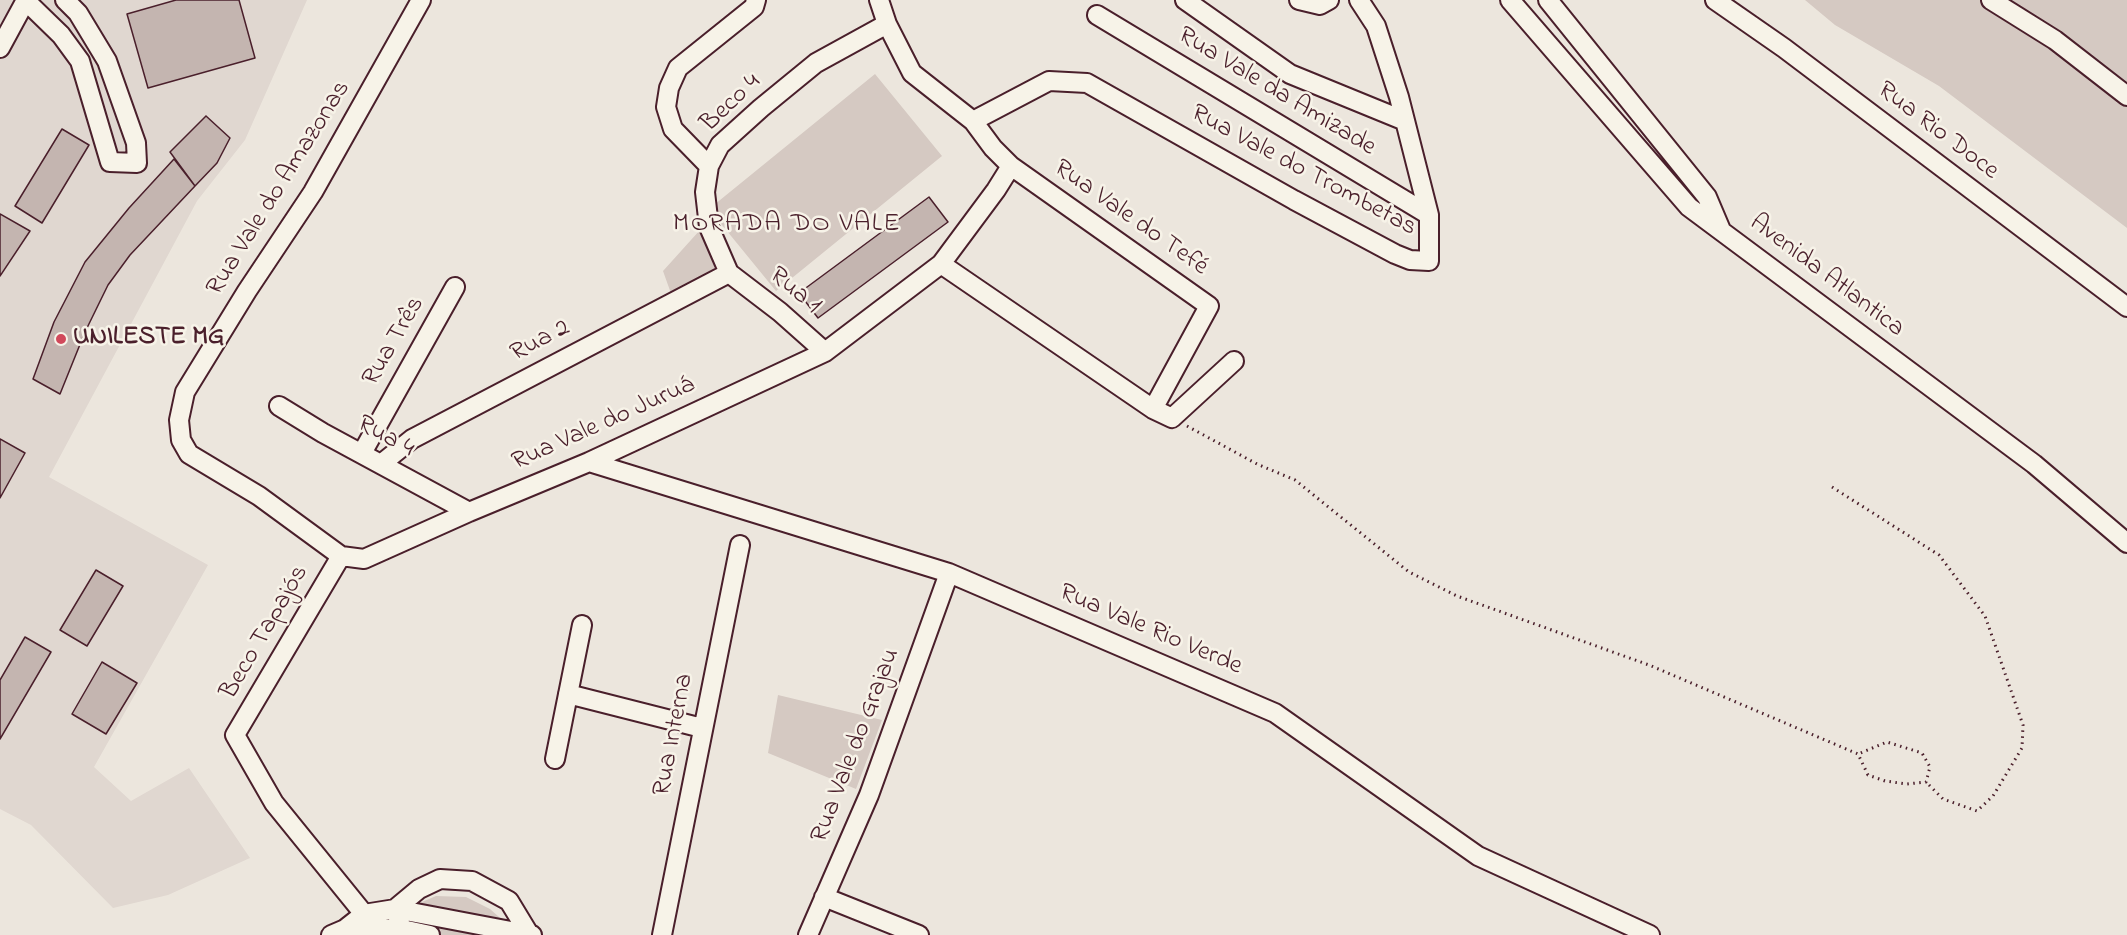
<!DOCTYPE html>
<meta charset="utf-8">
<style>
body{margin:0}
canvas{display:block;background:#ece6dd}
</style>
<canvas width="2127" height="935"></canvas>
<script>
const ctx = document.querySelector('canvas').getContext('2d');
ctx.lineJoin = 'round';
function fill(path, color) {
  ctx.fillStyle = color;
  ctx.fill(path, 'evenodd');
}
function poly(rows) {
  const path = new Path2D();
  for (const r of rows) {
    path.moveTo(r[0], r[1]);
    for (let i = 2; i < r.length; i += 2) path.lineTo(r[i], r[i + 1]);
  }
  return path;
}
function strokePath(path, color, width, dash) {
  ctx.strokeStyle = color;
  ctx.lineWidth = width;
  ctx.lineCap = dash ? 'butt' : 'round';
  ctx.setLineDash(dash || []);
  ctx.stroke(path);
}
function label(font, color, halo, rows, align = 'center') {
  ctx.font = font + ' "Indie Flower",sans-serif';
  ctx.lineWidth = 5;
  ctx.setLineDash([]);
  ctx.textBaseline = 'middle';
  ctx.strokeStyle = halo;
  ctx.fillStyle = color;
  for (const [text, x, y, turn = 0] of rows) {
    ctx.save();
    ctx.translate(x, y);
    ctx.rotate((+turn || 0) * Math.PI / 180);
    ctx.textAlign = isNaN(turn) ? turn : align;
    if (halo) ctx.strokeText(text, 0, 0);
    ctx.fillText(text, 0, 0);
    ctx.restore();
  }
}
const built = poly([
 [0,0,307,0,245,140,197,201,49,477,208,565,94,767,131,801,189,768,250,858,168,895,113,908,31,825,0,809]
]);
const green = poly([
 [1805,0,2127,0,2127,228,1939,86,1835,25],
 [875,74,942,156,776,291,709,209],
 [700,230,716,262,710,278,673,299,663,271],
 [778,695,882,720,856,789,768,753],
 [436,896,466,897,490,909,508,925,512,935,428,935,408,917,415,905]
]);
const building = poly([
 [176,0,239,0,255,58,148,88,127,14,176,0],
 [206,116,230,138,217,163,195,186,170,152,206,116],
 [62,129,89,145,42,223,15,206,62,129],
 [174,159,195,186,130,255,108,285,85,332,60,394,33,379,54,322,85,262,129,208,174,159],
 [929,197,948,222,818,318,799,293,929,197],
 [0,214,30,231,0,276,0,214],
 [0,439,25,453,0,498,0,439],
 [96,570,123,586,87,646,60,630,96,570],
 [25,637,51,652,0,739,0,680,25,637],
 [102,662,137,683,106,734,72,714,102,662]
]);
const path = poly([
 [1187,426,1257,464,1295,480,1409,572,1457,596,1649,665,1858,754,1868,775,1885,781,1907,784,1926,782,1930,767,1922,753,1887,742,1858,754],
 [1832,487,1939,555,1985,616,2023,725,2022,748,1993,796,1977,811,1943,799,1926,782]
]);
const minor = poly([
 [25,0,61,35,80,61,110,162,137,163,136,143,107,61,78,13,65,0],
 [421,0,313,192,247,291,185,392,179,420,181,440,189,454,259,496,341,556,364,559,469,512,589,462,825,352,941,264,996,190,1011,166],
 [879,0,887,24,912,73,973,121,993,148,1011,166,1209,306,1153,409],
 [1185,0,1290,74,1405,121],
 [1299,0,1320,5,1329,0],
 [1510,0,1689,207,2034,464,2127,543],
 [1548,0,1707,197,1721,230],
 [1715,0,1784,48,2127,307],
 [1991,0,2055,40,2127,96],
 [1097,15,1429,215],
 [0,48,26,0],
 [973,121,1049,81,1087,83,1294,200,1395,254,1410,260,1429,261,1429,215,1399,97,1376,26,1359,0],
 [709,166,673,129,666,107,669,88,678,68,754,7,756,0],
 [941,264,1153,409,1172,418,1234,361],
 [825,352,780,312,729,273,709,227,705,192,709,166,720,145,761,108,816,63,887,24],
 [279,406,323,433,469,512],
 [362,453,455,287],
 [589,462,949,573,1275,713,1478,856,1650,935],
 [381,464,412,439,729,273],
 [341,556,235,735,274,803,364,914,368,927],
 [568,694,702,728],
 [555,759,582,625],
 [824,897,919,935],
 [358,928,402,929,430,935],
 [331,935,345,929,364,914,395,909,532,935],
 [407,935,402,929,395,909,419,889,440,879,472,881,509,901,529,934],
 [662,935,740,545],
 [808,935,869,795,949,573]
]);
const markers = [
 [61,339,6,"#d1495b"]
];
const streetNames = [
 ["Rua Vale da Amizade",1276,93,31],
 ["Beco 4",732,104,-44],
 ["Rua Rio Doce",1937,132,37],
 ["Rua Vale do Trombetas",1303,172,28],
 ["Rua Vale do Amazonas",280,189,-58],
 ["Rua Vale do Tefé",1130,219,35],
 ["Avenida Atlantica",1826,277,37],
 ["Rua 1",794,292,39],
 ["Rua Três",395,342,-60],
 ["Rua 2",541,342,-28],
 ["Rua Vale do Juruá",604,425,-24],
 ["Rua 4",385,438,28],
 ["Rua Vale Rio Verde",1150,631,23],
 ["Beco Tapajós",266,633,-60],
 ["Rua Interna",675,735,-79],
 ["Rua Vale do Grajau",857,746,-69]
];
const poiNames = [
 ["UNILESTE MG",73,339]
];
const neighbourhoodNames = [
 ["MORADA DO VALE",787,226]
];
fill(built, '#e0d7d0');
fill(green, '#d5c9c2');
fill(building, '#c4b5b0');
strokePath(building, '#4a1f2b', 1.5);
strokePath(minor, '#4a1f2b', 22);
strokePath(path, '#4a1f2b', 3, [1.5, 4.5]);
strokePath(minor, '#f7f3e8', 18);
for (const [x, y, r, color] of markers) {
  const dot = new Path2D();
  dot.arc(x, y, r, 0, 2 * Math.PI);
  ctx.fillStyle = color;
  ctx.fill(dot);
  strokePath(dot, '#f7f3e8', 2);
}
label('26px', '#4a1f2b', '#f7f3e8', streetNames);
label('bold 26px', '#4a1f2b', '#f7f3e8', poiNames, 'left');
ctx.letterSpacing = '1.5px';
label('27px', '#4a1f2b', '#f7f3e8', neighbourhoodNames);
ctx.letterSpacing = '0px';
</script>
